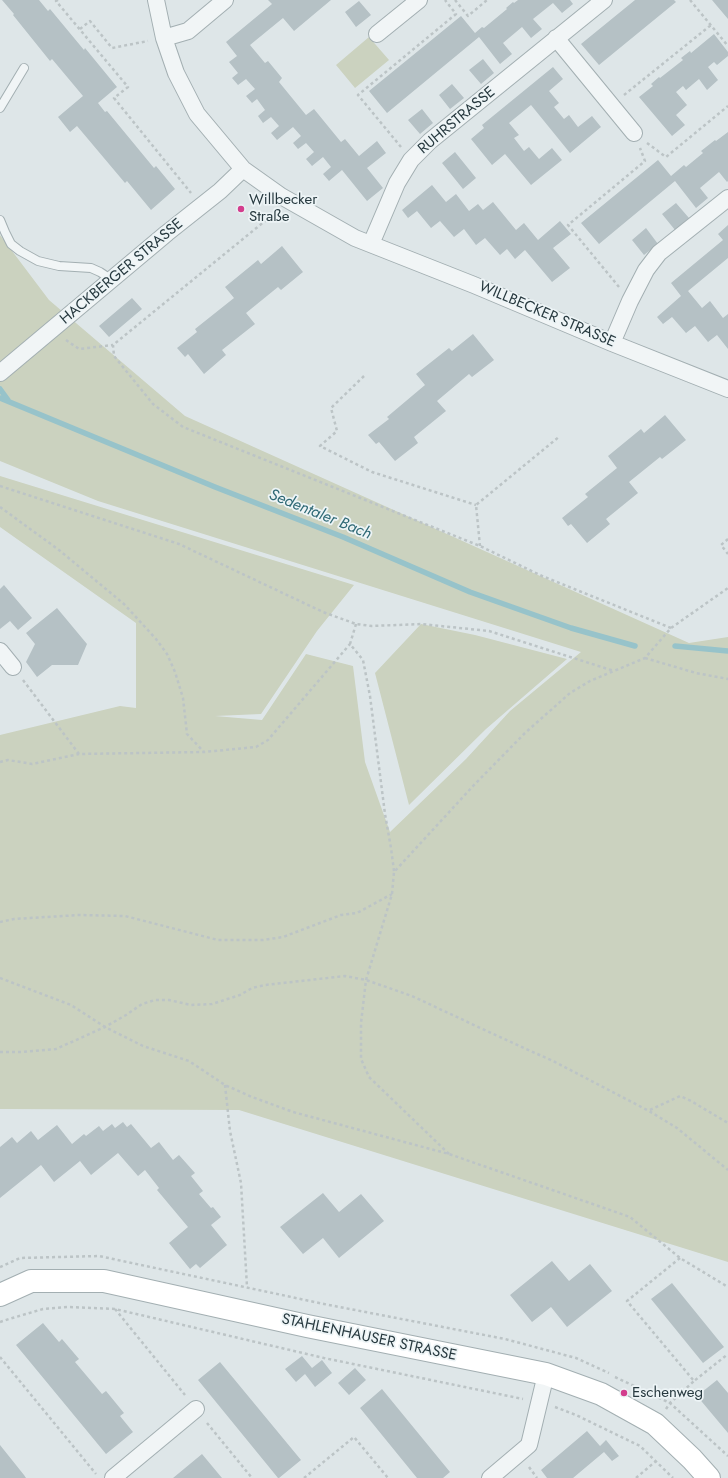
<!DOCTYPE html>
<meta charset="utf-8">
<style>
body{margin:0}
canvas{display:block;background:#dee6e8}
</style>
<canvas width="728" height="1478"></canvas>
<script>
const ctx = document.querySelector('canvas').getContext('2d');
ctx.lineJoin = 'round';
function fill(path, color) {
  ctx.fillStyle = color;
  ctx.fill(path, 'evenodd');
}
function poly(rows) {
  const path = new Path2D();
  for (const r of rows) {
    path.moveTo(r[0], r[1]);
    for (let i = 2; i < r.length; i += 2) path.lineTo(r[i], r[i + 1]);
  }
  return path;
}
function strokePath(path, color, width, dash) {
  ctx.strokeStyle = color;
  ctx.lineWidth = width;
  ctx.lineCap = dash ? 'butt' : 'round';
  ctx.setLineDash(dash || []);
  ctx.stroke(path);
}
function label(font, color, halo, rows, align = 'center') {
  ctx.font = font + ' Jost,sans-serif';
  ctx.lineWidth = 3.5;
  ctx.setLineDash([]);
  ctx.textBaseline = 'middle';
  ctx.strokeStyle = halo;
  ctx.fillStyle = color;
  for (const [text, x, y, turn = 0] of rows) {
    ctx.save();
    ctx.translate(x, y);
    ctx.rotate((+turn || 0) * Math.PI / 180);
    ctx.textAlign = isNaN(turn) ? turn : align;
    if (halo) ctx.strokeText(text, 0, 0);
    ctx.fillText(text, 0, 0);
    ctx.restore();
  }
}
const green = poly([
 [369,37,389,60,355,88,336,65],
 [0,235,49,300,185,416,689,643,728,637,728,1262,239,1110,0,1109,0,735,120,706,136,708,136,623,0,527,0,476,354,585,317,631,261,714,215,716,262,720,306,654,353,666,365,762,390,832,466,759,510,711,581,652,98,501,0,461],
 [421,624,475,635,567,659,486,729,409,805,375,673]
]);
const stream = poly([
 [0,389,8,400],
 [0,398,215,487,343,537,470,592,571,628,635,646],
 [675,646,728,651]
]);
const building = poly([
 [2,0,39,0,48,11,50,9,84,50,85,48,117,87,98,103,105,112,107,111,154,168,156,166,175,189,151,210,127,181,125,183,77,126,70,132,58,117,83,96,52,59,50,61,13,15,14,14],
 [268,0,331,0,294,31,283,18,250,45,265,63,268,61,282,78,279,82,306,115,314,109,341,142,345,139,359,156,377,141,386,153,367,168,383,188,367,201,342,170,329,181,323,174,331,167,323,157,312,166,306,159,314,152,306,143,298,149,293,143,301,136,293,127,277,140,271,133,279,126,271,117,263,123,258,116,265,110,257,99,252,103,246,96,255,89,246,79,238,85,232,78,238,73,229,62,237,56,226,42,272,4],
 [518,0,570,0,573,4,562,13,553,3,533,19,542,29,531,38,522,27,503,43,512,54,500,64,479,37,387,113,369,91,461,16,475,33,482,27,484,28,507,9,506,8,513,2,514,3],
 [635,0,674,0,676,2,599,65,581,44],
 [712,0,728,0,728,19,717,6],
 [359,1,371,15,356,27,345,12],
 [714,34,728,52,728,56,717,65,714,62,708,67,718,80,707,90,699,79,686,90,683,86,676,92,687,105,676,115,685,125,672,136,639,97,653,86,651,84,659,77,660,78,683,60,681,58,690,51,691,53],
 [483,59,494,73,481,84,469,70],
 [553,67,563,79,549,91,559,103,554,107,564,119,569,115,578,127,592,116,601,127,570,153,531,105,509,123,519,135,514,138,524,151,529,147,539,159,552,148,562,160,531,185,505,154,492,165,471,139,484,128,482,125],
 [452,84,464,98,450,109,439,95],
 [422,109,433,123,420,134,408,120],
 [728,132,728,181,727,182,719,172,700,188,708,198,696,208,675,181,599,244,581,223,658,160,671,176,684,165,686,167,703,153,701,151,715,140,716,141],
 [455,152,476,178,463,189,442,163],
 [432,185,446,202,456,194,469,211,478,204,483,210,493,202,516,230,524,223,538,240,560,221,571,234,553,248,570,268,552,282,525,250,515,259,507,249,500,255,485,238,476,245,464,229,454,237,440,221,431,228,417,211,408,218,402,210],
 [676,203,689,218,675,230,662,214],
 [728,225,728,258,688,291,702,308,710,301,723,318,728,314,728,349,717,335,708,342,695,326,686,333,672,317,663,324,657,317,681,296,671,283,723,240,718,234],
 [646,228,658,244,644,255,632,240],
 [282,246,303,272,281,290,278,287,246,313,255,324,222,350,226,355,204,374,188,354,185,357,177,348,197,332,195,329,234,298,225,287,258,260,261,264],
 [132,298,142,309,109,337,99,326],
 [473,334,494,360,472,377,469,374,437,401,446,411,414,437,418,443,395,461,379,442,376,444,368,435,389,419,387,417,425,385,416,374,449,348,452,351],
 [665,415,686,440,662,459,660,457,629,482,638,493,606,519,610,524,587,543,571,524,568,526,562,518,588,497,585,494,617,468,608,456,641,429,644,433],
 [4,585,32,618,18,630,10,621,0,629,0,589],
 [57,608,87,644,78,665,52,665,37,677,26,662,35,644,26,633],
 [123,1122,127,1127,131,1124,151,1148,159,1142,173,1160,179,1155,195,1173,191,1176,203,1191,199,1194,211,1208,213,1207,221,1217,211,1225,227,1245,200,1268,196,1264,190,1269,169,1243,188,1227,157,1190,159,1188,145,1170,138,1176,118,1153,91,1175,80,1161,54,1182,41,1165,0,1198,0,1147,12,1137,17,1143,31,1131,38,1140,57,1125,72,1144,84,1134,86,1136,99,1126,103,1131,112,1124,115,1128],
 [323,1193,339,1212,361,1194,384,1221,339,1258,323,1238,303,1254,280,1227],
 [552,1261,569,1281,590,1264,612,1291,567,1327,551,1307,532,1322,510,1295],
 [672,1283,724,1347,703,1363,651,1299],
 [43,1323,59,1342,62,1339,79,1359,75,1362,102,1394,106,1391,124,1413,120,1416,133,1432,106,1454,16,1345],
 [302,1356,312,1368,322,1360,332,1373,315,1387,305,1374,296,1382,285,1369],
 [220,1362,301,1460,279,1478,278,1478,198,1380],
 [355,1368,366,1380,349,1395,338,1383],
 [717,1380,728,1393,728,1433,697,1396],
 [382,1389,450,1472,443,1478,417,1478,360,1408],
 [587,1431,600,1446,606,1440,619,1456,612,1461,604,1452,573,1478,547,1478,541,1470],
 [0,1445,24,1475,26,1478,0,1478],
 [202,1454,222,1478,173,1478]
]);
const path = poly([
 [58,0,56,1,128,87,114,98,191,193],
 [455,0,468,16,487,0],
 [690,0,728,46],
 [80,29,90,21,112,48,148,41],
 [624,95,711,25],
 [647,143,666,157,728,106],
 [401,147,358,95,456,14,445,0],
 [276,212,113,345,114,356,153,404,183,427,480,546,542,576,671,628],
 [619,287,568,225,645,161,640,148],
 [66,340,79,349,113,345],
 [364,376,331,408,337,431,320,446,372,472,476,505],
 [0,486,179,544,323,612,356,624,372,626,421,624,489,631,614,671],
 [0,507,59,550,124,604,156,639,167,654,175,672,183,698,187,734,204,752],
 [728,539,721,545,728,554],
 [480,546,476,505,560,436],
 [356,624,350,644,363,660,370,696,385,814,391,848,394,871],
 [645,658,696,673,728,679],
 [23,680,79,754,204,752,256,747,268,740,350,644],
 [0,762,8,760,32,764,79,754],
 [0,922,14,919,79,915,125,916,218,940,263,940,283,937,341,915,357,913,392,894],
 [0,978,71,1005,105,1027,143,1046,189,1061,225,1085,252,1097,293,1112,449,1154,630,1217,680,1258,728,1287],
 [0,1052,22,1052,56,1049,105,1027,126,1015,142,1004,155,1000,169,1000,191,1005,212,1004,240,995,252,988,265,985,345,976,366,980,412,996,491,1033,555,1062,649,1111,677,1128,728,1170],
 [225,1085,230,1131,241,1183,247,1287],
 [650,1110,680,1096,691,1101,728,1123],
 [449,1154,369,1077,361,1059,361,1023,366,980,392,894,394,872,474,785,525,733,570,693,590,681,645,658,671,628,728,588],
 [680,1258,627,1301,694,1381,728,1354],
 [0,1267,20,1258,99,1256,324,1304,505,1339,576,1358,609,1373],
 [115,1309,185,1395],
 [0,1322,9,1319,43,1309,68,1307,115,1309,324,1358,523,1399],
 [0,1357,96,1474],
 [615,1377,670,1403,728,1456],
 [555,1407,576,1415,640,1446,673,1478],
 [666,1409,670,1403,694,1381],
 [207,1423,252,1478],
 [529,1467,537,1478],
 [304,1478,354,1437,388,1478],
 [636,1478,656,1461]
]);
const lane = poly([
 [0,108,24,68],
 [0,220,5,232,11,244,20,251,38,261,59,266,91,268,100,272,112,280]
]);
const street = poly([
 [156,0,164,38,176,73,197,114,243,169,281,196,355,238,474,285,612,343,728,389],
 [377,34,419,0],
 [164,38,188,31,225,0],
 [556,38,634,133],
 [371,244,397,183,411,160,430,141,604,0],
 [612,343,630,301,646,270,659,253,728,198],
 [0,373,167,233,220,191,243,169],
 [0,651,13,667],
 [113,1478,196,1409],
 [490,1478,529,1445,546,1374]
]);
const secondary = poly([
 [0,1295,31,1281,104,1281,307,1326,546,1374,601,1394,655,1424,692,1459,709,1478]
]);
const markers = [
 [241,209,4,"#d33d8d"],
 [624,1393,4,"#d33d8d"]
];
const streetNames = [
 ["RUHRSTRASSE",457,121,-40],
 ["HACKBERGER STRASSE",122,272,-40],
 ["WILLBECKER STRASSE",547,315,23],
 ["STAHLENHAUSER STRASSE",369,1338,12]
];
const poiNames = [
 ["Willbecker",249,200],
 ["Straße",249,217],
 ["Eschenweg",632,1393]
];
const waterNames = [
 ["Sedentaler Bach",320,515,22]
];
fill(green, '#cbd2bf');
strokePath(stream, '#97c3ca', 5.5);
fill(building, '#b5c1c5');
strokePath(lane, '#a3afb2', 10);
strokePath(street, '#a3afb2', 18);
strokePath(secondary, '#a3afb2', 24);
strokePath(path, '#bcc4c6', 2.5, [3, 3]);
strokePath(lane, '#f1f5f6', 8);
strokePath(street, '#f1f5f6', 16);
strokePath(secondary, '#fff', 22);
for (const [x, y, r, color] of markers) {
  const dot = new Path2D();
  dot.arc(x, y, r, 0, 2 * Math.PI);
  ctx.fillStyle = color;
  ctx.fill(dot);
  strokePath(dot, '#edf4f6', 1.5);
}
label('15px', '#27393f', '#edf4f6', streetNames);
label('15px', '#27393f', '#edf4f6', poiNames, 'left');
label('italic 16px', '#2f6975', '#edf4f6', waterNames);
</script>
